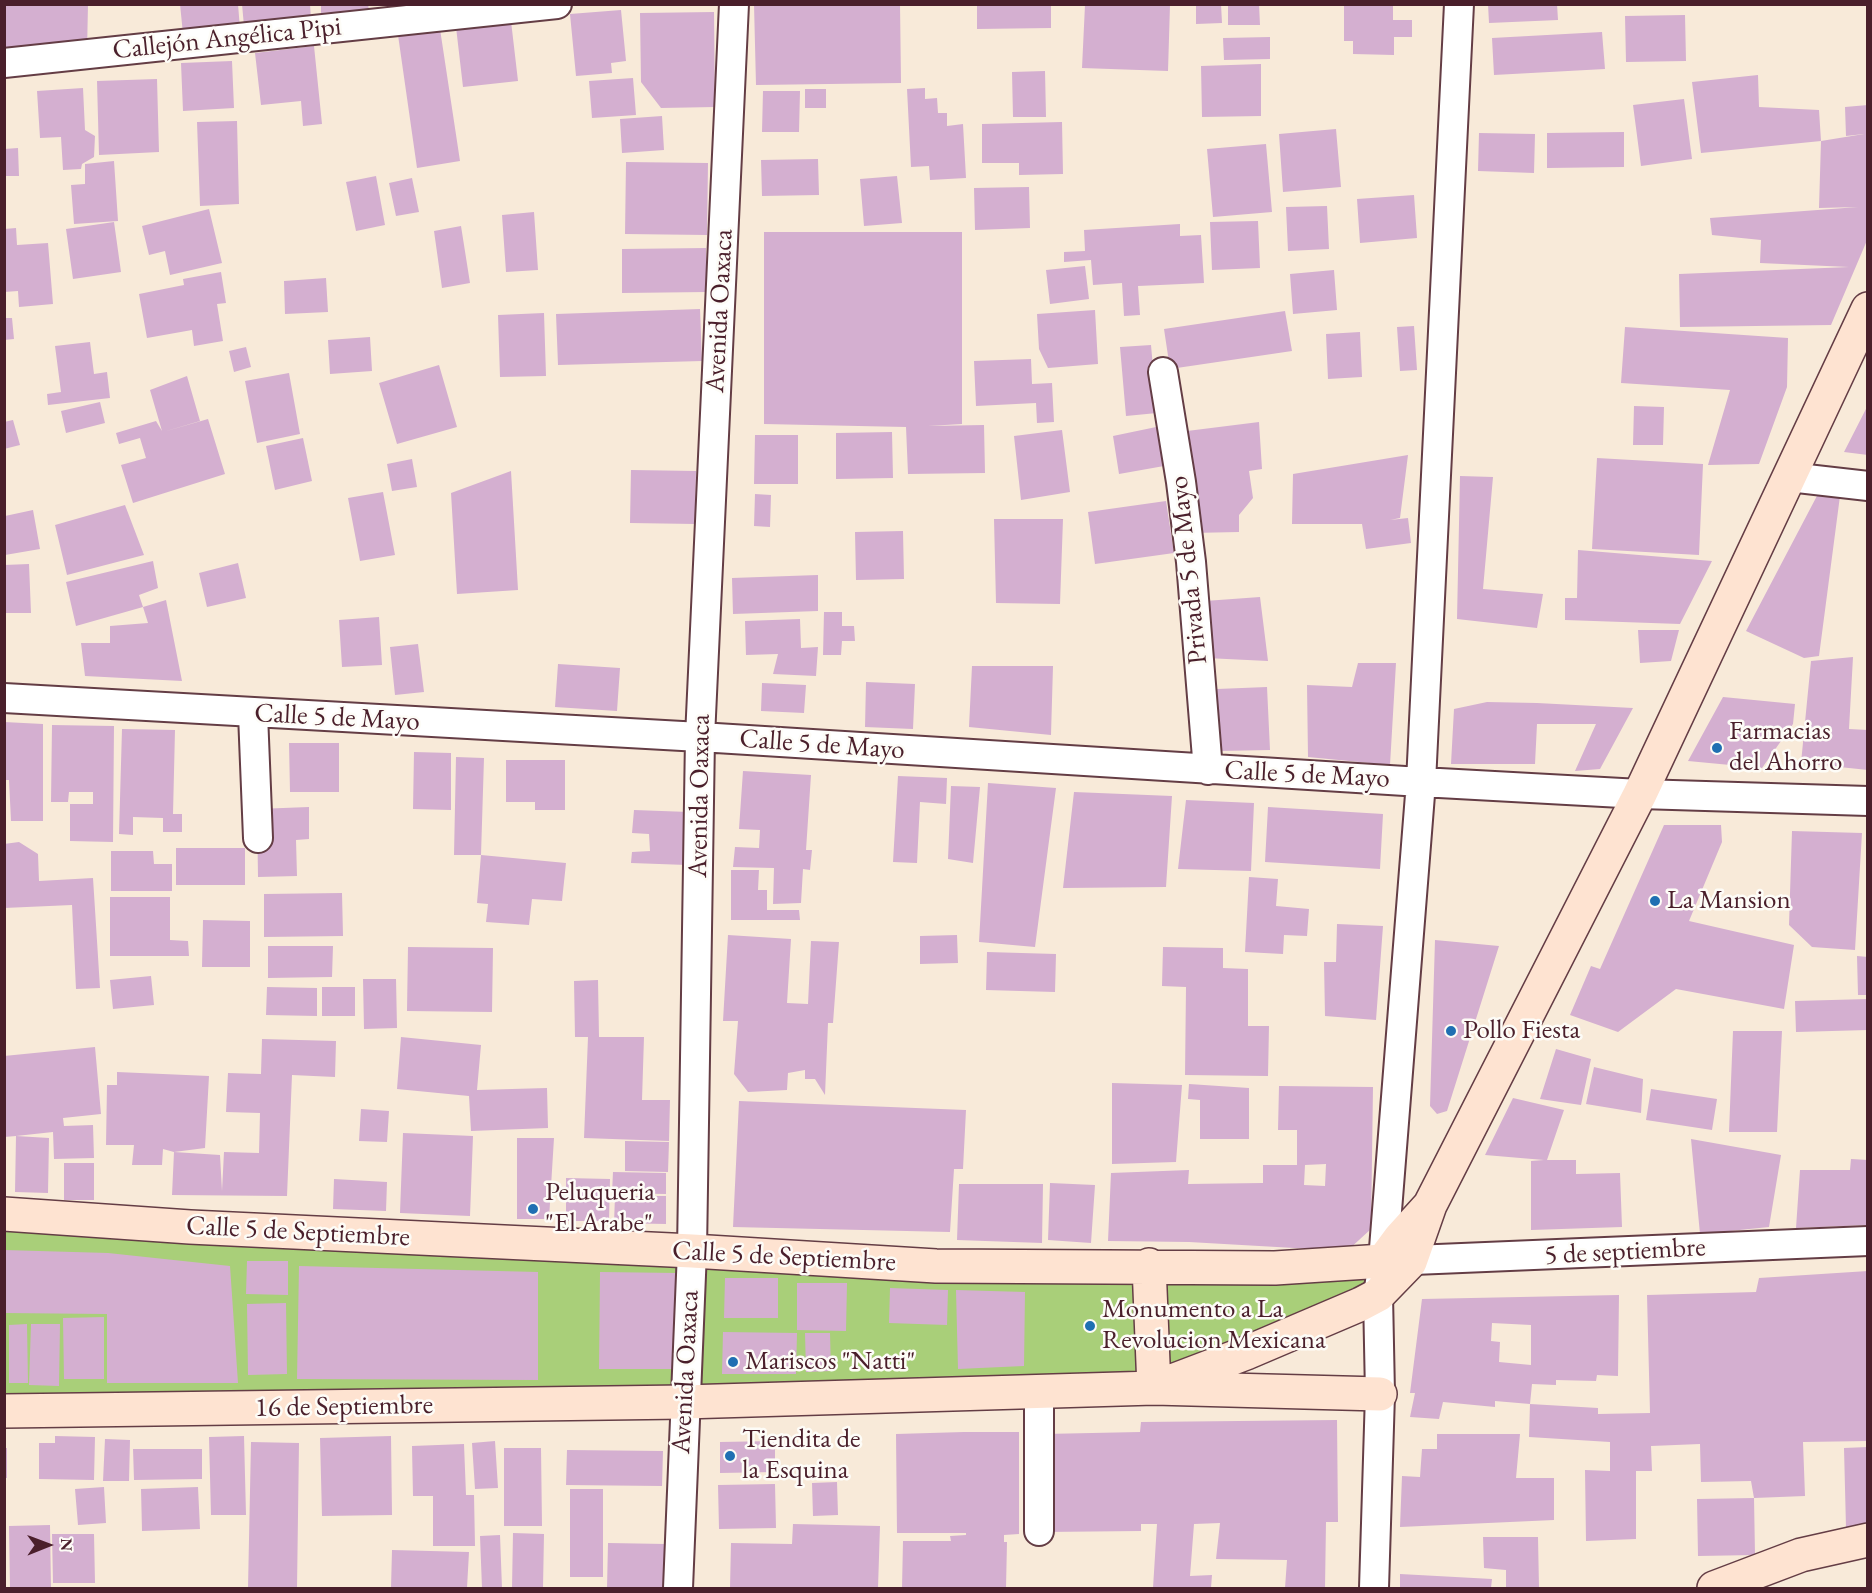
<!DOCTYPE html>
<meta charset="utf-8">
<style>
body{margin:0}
#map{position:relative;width:1872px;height:1593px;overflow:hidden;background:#f8ead9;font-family:"EB Garamond",serif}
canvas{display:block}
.frame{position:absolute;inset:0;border:6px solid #4a1f2b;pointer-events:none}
.north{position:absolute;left:18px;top:1515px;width:60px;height:60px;-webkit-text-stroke:4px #fdfcf7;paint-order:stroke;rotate:89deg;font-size:16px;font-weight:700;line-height:24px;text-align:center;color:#4a1f2b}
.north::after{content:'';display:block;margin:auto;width:21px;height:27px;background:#4a1f2b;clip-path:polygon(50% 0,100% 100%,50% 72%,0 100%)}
</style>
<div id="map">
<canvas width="1872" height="1593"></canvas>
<div class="frame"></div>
<div class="north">N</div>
</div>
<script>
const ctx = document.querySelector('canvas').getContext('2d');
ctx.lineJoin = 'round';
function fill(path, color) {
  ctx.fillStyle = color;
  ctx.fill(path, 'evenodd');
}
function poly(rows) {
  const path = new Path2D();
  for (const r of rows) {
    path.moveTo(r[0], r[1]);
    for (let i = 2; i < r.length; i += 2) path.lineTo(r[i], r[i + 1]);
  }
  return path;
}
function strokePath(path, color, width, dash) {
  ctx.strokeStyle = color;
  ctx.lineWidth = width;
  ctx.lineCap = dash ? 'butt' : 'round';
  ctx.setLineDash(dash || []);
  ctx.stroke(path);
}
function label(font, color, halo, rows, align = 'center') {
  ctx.font = font + ' "EB Garamond",serif';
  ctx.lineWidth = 5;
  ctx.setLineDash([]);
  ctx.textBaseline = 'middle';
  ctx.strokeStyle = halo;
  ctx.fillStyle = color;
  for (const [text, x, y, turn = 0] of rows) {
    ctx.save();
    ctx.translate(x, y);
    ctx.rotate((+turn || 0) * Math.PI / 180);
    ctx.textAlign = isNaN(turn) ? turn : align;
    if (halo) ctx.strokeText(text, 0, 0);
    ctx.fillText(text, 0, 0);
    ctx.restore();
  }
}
const green = poly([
 [4,1212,692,1251,1410,1262,1154,1388,5,1411]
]);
const building = poly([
 [4,4,88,4,87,52,4,59],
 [180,4,238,4,240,29,183,34],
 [242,4,310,4,311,20,244,26],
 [321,4,368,4,369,10,321,13],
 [754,4,900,4,901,83,756,85],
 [977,4,1051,4,1051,28,977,29],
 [1196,4,1221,4,1222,23,1196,24],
 [1228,4,1259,4,1260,25,1228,25],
 [1344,4,1393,4,1393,20,1412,20,1412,37,1394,37,1394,55,1353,54,1353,41,1344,41],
 [1488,4,1557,4,1558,20,1489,23],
 [1085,5,1170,5,1168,71,1082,68],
 [621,10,626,61,611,63,612,73,576,76,570,14],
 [714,12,715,107,661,108,641,82,640,13],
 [1685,15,1686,61,1626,62,1625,16],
 [511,21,518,81,463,87,456,27],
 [440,29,460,161,417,168,398,35],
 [1602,32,1605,69,1494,75,1492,38],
 [1270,37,1270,59,1224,60,1223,38],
 [314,46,322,124,303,126,301,101,261,105,255,53],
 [232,61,234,108,183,111,181,63],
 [1261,64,1261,116,1202,117,1201,66],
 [1045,71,1046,117,1013,117,1012,72],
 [1758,75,1759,107,1819,110,1821,141,1864,134,1846,136,1845,107,1868,105,1868,238,1831,325,1680,327,1679,274,1849,267,1760,263,1761,240,1712,235,1710,218,1858,207,1819,208,1821,141,1701,153,1692,82],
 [633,78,636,115,592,118,589,81],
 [157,79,159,152,99,155,97,81],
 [83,88,85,130,95,136,94,157,82,164,81,169,63,170,61,137,40,138,37,91],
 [925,88,925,99,937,98,938,113,947,113,947,126,963,124,966,178,930,180,929,166,911,167,907,89],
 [805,89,826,89,826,108,805,108],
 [763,91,800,91,799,132,762,132],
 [1684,99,1692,159,1641,166,1633,105],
 [662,116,664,150,622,153,620,119],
 [237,121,239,204,200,206,197,122],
 [1062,122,1063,174,1019,175,1019,163,982,163,982,124],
 [1336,129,1341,187,1283,192,1279,134],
 [1624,132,1624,167,1547,168,1547,133],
 [1479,133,1535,134,1534,173,1478,171],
 [1266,144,1272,212,1213,217,1207,149],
 [18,148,19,176,4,176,4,149],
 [818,159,819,195,762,196,761,160],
 [114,161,118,221,74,224,71,185,85,184,85,164],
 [626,162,708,163,707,235,625,234],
 [376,176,385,225,356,231,346,182],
 [897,176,902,223,864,226,860,179],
 [412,178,419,212,396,216,389,183],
 [1029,187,1030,228,975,230,974,188],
 [1414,195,1417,238,1360,243,1357,199],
 [1327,206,1329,249,1288,251,1286,207],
 [209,209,222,263,170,275,165,251,149,255,142,226],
 [534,212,538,270,506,272,502,215],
 [1258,221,1260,268,1212,270,1210,222],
 [114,222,121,272,73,279,66,229],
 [1180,224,1180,236,1201,235,1204,283,1138,286,1140,315,1124,316,1122,283,1093,285,1091,260,1064,262,1064,252,1085,251,1084,230],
 [461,226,470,283,442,288,434,231],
 [16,228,17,245,48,243,53,304,19,307,18,291,4,292,4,229],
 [764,232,962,232,962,424,928,426,984,425,985,473,908,474,906,427,764,424],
 [706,248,707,292,622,293,622,249],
 [1085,266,1089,299,1050,304,1046,270],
 [1334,270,1337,310,1293,314,1290,274],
 [221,272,226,303,217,304,223,341,194,346,192,330,147,338,139,294,184,285,183,279],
 [326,278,328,312,285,314,284,281],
 [700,309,702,361,558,365,556,314],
 [1095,310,1098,364,1048,368,1039,349,1037,314],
 [1285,311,1292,351,1170,369,1164,329],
 [544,313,546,376,500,377,498,315],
 [4,318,12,318,14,339,4,340],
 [1414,326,1417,370,1400,371,1397,327],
 [1625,327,1788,338,1787,387,1759,464,1708,465,1730,390,1621,383],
 [1360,332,1362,377,1328,379,1326,334],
 [370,337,372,371,330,374,328,340],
 [90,342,94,374,107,372,110,398,48,405,47,394,61,392,55,346],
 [1151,345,1157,413,1126,416,1120,347],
 [246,347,251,367,234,372,229,351],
 [1031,359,1032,384,1052,383,1054,422,1037,423,1036,403,976,406,974,361],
 [439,365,457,427,397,444,379,383],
 [289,373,300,434,257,443,245,381],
 [187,376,200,421,163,432,208,419,225,474,133,503,121,465,146,458,140,438,119,444,116,433,156,421,162,431,150,390],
 [100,402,105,423,66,433,61,411],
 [1868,405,1868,455,1844,452],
 [1634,406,1664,407,1663,445,1633,445],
 [13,420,20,445,4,449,4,422],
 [1259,422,1262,469,1249,471,1253,498,1239,515,1239,532,1191,533,1187,431],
 [1161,426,1164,466,1119,474,1113,436],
 [1062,430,1070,492,1021,500,1014,436],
 [892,432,893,478,836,479,836,433],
 [755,435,798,435,798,484,754,484],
 [303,438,312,481,275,490,266,446],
 [1408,455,1400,518,1390,520,1408,518,1411,543,1366,549,1362,524,1292,524,1293,474],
 [1597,458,1703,464,1699,555,1592,549],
 [412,459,417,487,392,491,387,464],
 [631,470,696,471,695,524,630,523],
 [511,471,518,590,457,594,451,493],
 [1460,476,1493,477,1483,589,1543,594,1537,628,1457,619],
 [383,492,395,555,360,561,348,498],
 [1819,492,1840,496,1819,656,1804,658,1746,631],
 [755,494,771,495,770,527,754,526],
 [1166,501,1174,553,1095,564,1088,512],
 [125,505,144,555,67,575,55,525],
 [33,510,40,549,5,555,5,516],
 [994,519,1063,519,1060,604,996,603],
 [903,531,904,579,856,580,855,532],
 [1578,550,1712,561,1680,624,1565,620,1565,598,1577,598],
 [153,561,158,588,139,595,143,607,76,626,66,582],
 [238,563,246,598,207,607,199,573],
 [29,564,31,613,4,613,4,565],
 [818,575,818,611,733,614,732,578],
 [1260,597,1268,661,1206,658,1205,601],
 [166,600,182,681,85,676,81,643,110,643,110,626,148,623,143,607],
 [824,612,842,612,842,626,854,626,855,641,842,641,841,655,823,655],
 [379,617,382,665,342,667,339,620],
 [800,619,801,648,818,647,816,676,773,674,778,654,746,655,745,621],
 [1638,630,1679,630,1671,661,1640,663],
 [418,644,424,692,395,695,390,647],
 [1853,657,1849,729,1868,730,1868,770,1801,763,1811,661],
 [1358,663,1396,663,1390,765,1308,757,1307,685,1352,687],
 [558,664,620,668,617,711,555,707],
 [972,666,1053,666,1051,735,969,727],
 [866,682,915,684,913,729,865,727],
 [762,683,806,685,804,713,761,711],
 [1267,687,1270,750,1219,751,1217,689],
 [1723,697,1795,704,1793,724,1762,768,1688,761],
 [1487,702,1537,703,1633,708,1600,769,1575,771,1596,724,1537,724,1535,764,1451,764,1454,709],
 [4,722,43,724,43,821,11,821,9,780,4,780],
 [52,725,114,726,113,842,70,841,70,804,93,804,93,792,69,792,68,802,51,802],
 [122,729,175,730,173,814,182,814,182,832,163,832,163,818,133,817,133,835,119,834],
 [289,743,339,743,339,792,290,792],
 [414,752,451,753,451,810,413,809],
 [456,757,484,758,481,855,454,855],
 [506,760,565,760,565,810,535,810,535,802,506,802],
 [743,771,811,775,806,850,812,850,810,870,803,869,801,903,773,904,774,868,733,867,735,847,759,848,760,830,739,829],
 [898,776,947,778,946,804,920,802,917,863,893,862],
 [988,783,1056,788,1035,947,979,942],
 [951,786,980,787,973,863,948,859],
 [1074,792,1172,796,1166,887,1063,888],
 [1186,800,1254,803,1251,871,1178,869],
 [309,807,309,839,296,840,297,876,258,877,257,809],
 [1268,807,1383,814,1380,869,1265,862],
 [634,810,689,812,687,865,631,863,632,852,650,851,649,834,632,833],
 [1664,825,1721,825,1722,842,1689,921,1794,945,1784,1009,1676,989,1618,1032,1570,1015,1591,966,1600,969],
 [1792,831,1862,833,1855,950,1812,947,1789,925],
 [19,842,38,854,39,881,93,878,100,988,76,989,72,905,4,908,4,844],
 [176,848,245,848,245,885,176,885],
 [111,851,153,851,154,864,172,864,172,891,111,891],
 [481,855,566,863,562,901,532,899,529,925,486,922,488,904,477,903],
 [731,870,759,870,758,890,767,890,767,910,799,910,800,920,731,920],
 [1249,877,1278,879,1276,906,1309,909,1307,936,1284,935,1283,954,1245,952],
 [342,893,343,936,264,937,264,894],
 [110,897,170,897,170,940,188,941,189,956,110,956],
 [203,920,250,921,250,967,202,967],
 [1337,924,1383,926,1376,1020,1325,1016,1324,962,1336,962],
 [728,935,791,939,787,1003,808,1004,811,941,839,942,833,1023,828,1023,825,1095,815,1079,805,1079,805,1070,788,1073,787,1090,748,1092,734,1074,738,1021,723,1021],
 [957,935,958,963,920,964,920,936],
 [1435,940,1499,946,1447,1111,1437,1114,1430,1106],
 [268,946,333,946,332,977,268,978],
 [408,947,493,948,492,1012,407,1011],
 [1163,947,1223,948,1223,968,1248,969,1248,1026,1269,1026,1268,1076,1185,1075,1186,987,1162,986],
 [987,952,1056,954,1055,992,986,990],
 [1857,956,1868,957,1868,995,1858,995],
 [151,976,154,1005,113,1009,110,980],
 [363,979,396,979,397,1028,364,1029],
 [598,980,599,1037,644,1037,642,1100,670,1100,669,1141,584,1138,588,1037,575,1037,574,981],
 [267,987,317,988,317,1016,266,1015],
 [322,987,355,987,355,1016,322,1016],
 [1868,999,1868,1030,1796,1032,1795,1001],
 [1733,1031,1782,1031,1777,1132,1729,1132],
 [401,1037,481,1045,477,1090,547,1088,548,1128,471,1131,469,1096,397,1089],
 [262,1039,336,1041,335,1077,292,1075,287,1196,172,1195,174,1152,163,1149,162,1165,132,1165,134,1145,106,1145,107,1085,117,1085,117,1072,209,1076,205,1148,174,1152,220,1155,222,1191,224,1152,259,1153,260,1113,226,1112,228,1073,261,1074],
 [95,1047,101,1114,63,1118,64,1126,93,1125,94,1158,54,1159,53,1132,16,1136,49,1138,48,1193,15,1192,16,1136,4,1137,4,1056],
 [1556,1049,1591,1059,1581,1105,1540,1099],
 [1594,1067,1643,1079,1641,1113,1586,1104],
 [1112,1083,1182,1085,1176,1162,1112,1164],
 [1189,1084,1249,1088,1249,1139,1200,1139,1200,1100,1188,1099],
 [1279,1086,1373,1087,1371,1229,1347,1251,1189,1242,1108,1241,1111,1173,1189,1170,1188,1184,1263,1183,1263,1165,1297,1165,1297,1130,1278,1130],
 [1326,1164,1325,1186,1304,1185,1305,1165],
 [1651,1089,1717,1099,1712,1130,1646,1120],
 [1513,1098,1564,1110,1547,1160,1576,1160,1576,1174,1620,1173,1622,1227,1531,1230,1531,1161,1544,1160,1485,1155],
 [739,1101,966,1110,963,1169,954,1169,950,1232,733,1227],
 [361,1109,389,1111,387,1142,359,1141],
 [403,1133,473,1136,470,1216,400,1213],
 [517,1138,554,1138,549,1219,517,1219],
 [1691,1139,1781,1155,1769,1227,1700,1234],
 [625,1141,669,1142,668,1172,625,1171],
 [1851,1159,1868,1160,1868,1225,1796,1228,1800,1170,1850,1170],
 [64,1163,94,1163,94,1200,64,1200],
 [613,1172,666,1173,666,1194,612,1193],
 [566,1178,610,1179,609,1221,566,1221],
 [334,1179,387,1182,386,1211,333,1209],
 [1050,1183,1095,1185,1091,1243,1048,1240],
 [959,1184,1043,1184,1042,1243,957,1240],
 [615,1196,666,1196,666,1224,614,1223],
 [4,1250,108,1253,230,1266,238,1383,107,1383,107,1314,4,1313],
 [247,1261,288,1261,288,1295,246,1294],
 [299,1266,538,1272,538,1380,297,1379],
 [1868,1271,1868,1441,1803,1442,1805,1496,1754,1498,1751,1481,1701,1482,1700,1444,1651,1446,1652,1471,1636,1471,1636,1539,1586,1541,1585,1470,1610,1471,1610,1442,1529,1437,1530,1404,1495,1401,1495,1407,1443,1402,1439,1419,1410,1417,1415,1393,1410,1393,1422,1299,1619,1295,1618,1376,1597,1375,1596,1381,1556,1380,1556,1385,1532,1384,1530,1404,1598,1408,1598,1414,1650,1413,1647,1295,1756,1292,1759,1278],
 [1492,1323,1531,1325,1531,1365,1499,1362,1500,1342,1491,1341],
 [600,1272,677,1273,676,1369,599,1369],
 [725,1278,778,1278,778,1318,724,1318],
 [797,1283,847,1283,846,1331,797,1330],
 [890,1288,948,1290,947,1325,889,1323],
 [956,1290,1025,1292,1024,1366,958,1369],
 [286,1303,287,1374,248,1375,247,1304],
 [104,1317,104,1379,64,1379,63,1318],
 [27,1324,28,1383,9,1383,9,1325],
 [31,1324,60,1324,59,1386,29,1385],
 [723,1332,797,1333,796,1374,722,1374],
 [805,1333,830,1333,831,1371,806,1372],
 [1337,1420,1338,1522,1326,1522,1325,1588,1285,1588,1287,1560,1216,1559,1220,1523,1194,1524,1190,1576,1212,1575,1211,1588,1153,1588,1157,1524,1141,1524,1141,1531,1044,1532,1044,1434,1140,1432,1141,1422],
 [964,1432,1019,1432,1019,1534,1004,1535,1004,1542,1007,1542,1006,1588,902,1588,903,1541,951,1541,950,1536,966,1535,966,1533,897,1533,896,1434],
 [1437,1434,1520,1434,1516,1478,1554,1478,1554,1520,1400,1527,1402,1476,1420,1477,1422,1449,1437,1449],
 [55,1436,95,1437,94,1480,39,1479,39,1443,55,1443],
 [244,1436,246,1515,211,1515,209,1437],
 [391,1436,392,1515,322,1516,320,1438],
 [105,1439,130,1440,129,1481,103,1481],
 [495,1441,498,1488,475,1489,472,1443],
 [775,1441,775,1472,720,1473,720,1442],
 [251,1442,299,1443,297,1588,248,1588],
 [464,1444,466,1495,474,1495,475,1546,433,1546,433,1496,413,1496,412,1446],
 [1868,1447,1868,1527,1846,1528,1844,1448],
 [4,1448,7,1448,7,1478,4,1478],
 [504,1448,541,1448,542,1526,504,1526],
 [133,1449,202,1449,202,1479,134,1480],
 [567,1450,663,1451,662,1486,566,1485],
 [837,1482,838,1515,813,1516,812,1483],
 [775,1484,776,1528,719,1529,718,1485],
 [104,1487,106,1523,78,1525,75,1489],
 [198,1487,200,1529,142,1531,141,1489],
 [570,1489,603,1489,603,1577,570,1577],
 [1754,1498,1755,1555,1698,1556,1697,1499],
 [793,1524,880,1526,878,1588,730,1588,731,1543,792,1544],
 [50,1525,51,1588,10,1588,9,1526],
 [513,1533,544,1534,543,1588,512,1588],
 [52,1534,94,1534,95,1583,53,1583],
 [500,1535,502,1588,482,1588,480,1536],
 [1483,1537,1538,1537,1539,1588,1506,1588,1506,1570,1484,1568],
 [608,1543,666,1544,665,1588,607,1588],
 [392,1550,469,1552,467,1588,391,1588],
 [1400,1574,1492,1579,1491,1588,1400,1588]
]);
const street = poly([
 [4,63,557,4],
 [1163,372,1181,482,1191,562,1208,770],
 [1789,477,1868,486],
 [4,698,700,737,1421,782,1640,794,1868,801],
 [253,714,258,838],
 [1390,1261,1868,1241],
 [1039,1531,1039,1392],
 [678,1588,692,1251,700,737,734,4],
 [1374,1588,1380,1394,1378,1295,1383,1261,1421,782,1459,4]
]);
const secondary = poly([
 [4,1214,190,1227,692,1251,936,1266,1275,1268,1383,1261,1400,1238,1430,1205],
 [1149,1265,1154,1388],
 [1167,1383,1246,1353,1361,1304,1378,1295,1410,1262,1430,1205,1640,794,1868,309],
 [4,1411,684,1402,1154,1388,1380,1394],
 [1714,1588,1801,1555,1868,1540]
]);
const markers = [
 [1717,748,6,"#1f6fb2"],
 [1655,901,6,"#1f6fb2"],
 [1451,1031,6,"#1f6fb2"],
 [533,1209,6,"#1f6fb2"],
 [1090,1326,6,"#1f6fb2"],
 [733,1362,6,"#1f6fb2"],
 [730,1456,6,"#1f6fb2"]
];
const streetNames = [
 ["Callejón Angélica Pipi",227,39,-6],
 ["Avenida Oaxaca",720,311,-87],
 ["Privada 5 de Mayo",1189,570,-96],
 ["Calle 5 de Mayo",337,718,3],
 ["Calle 5 de Mayo",822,745,4],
 ["Calle 5 de Mayo",1307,775,3],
 ["Avenida Oaxaca",700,796,-89],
 ["Calle 5 de Septiembre",298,1232,3],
 ["5 de septiembre",1625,1252,-3],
 ["Calle 5 de Septiembre",784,1257,3],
 ["Avenida Oaxaca",686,1372,-87],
 ["16 de Septiembre",344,1407,-1]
];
const poiNames = [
 ["Farmacias",1729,732],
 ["del Ahorro",1729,763],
 ["La Mansion",1667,901],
 ["Pollo Fiesta",1463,1031],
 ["Peluqueria",545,1193],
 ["\"El Arabe\"",545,1224],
 ["Monumento a La",1102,1310],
 ["Revolucion Mexicana",1102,1341],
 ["Mariscos \"Natti\"",745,1362],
 ["Tiendita de",742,1440],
 ["la Esquina",742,1471]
];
fill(green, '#a9cf79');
fill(building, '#d4afd0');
strokePath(street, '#643d45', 32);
strokePath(secondary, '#643d45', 36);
strokePath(street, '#fff', 28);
strokePath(secondary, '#fee3d1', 33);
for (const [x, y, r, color] of markers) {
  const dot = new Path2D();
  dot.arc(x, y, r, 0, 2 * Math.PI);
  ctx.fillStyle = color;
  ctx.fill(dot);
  strokePath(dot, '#fdfcf7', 2);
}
label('27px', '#4a1f2b', '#fdfcf7', streetNames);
label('27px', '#4a1f2b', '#fdfcf7', poiNames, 'left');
</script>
